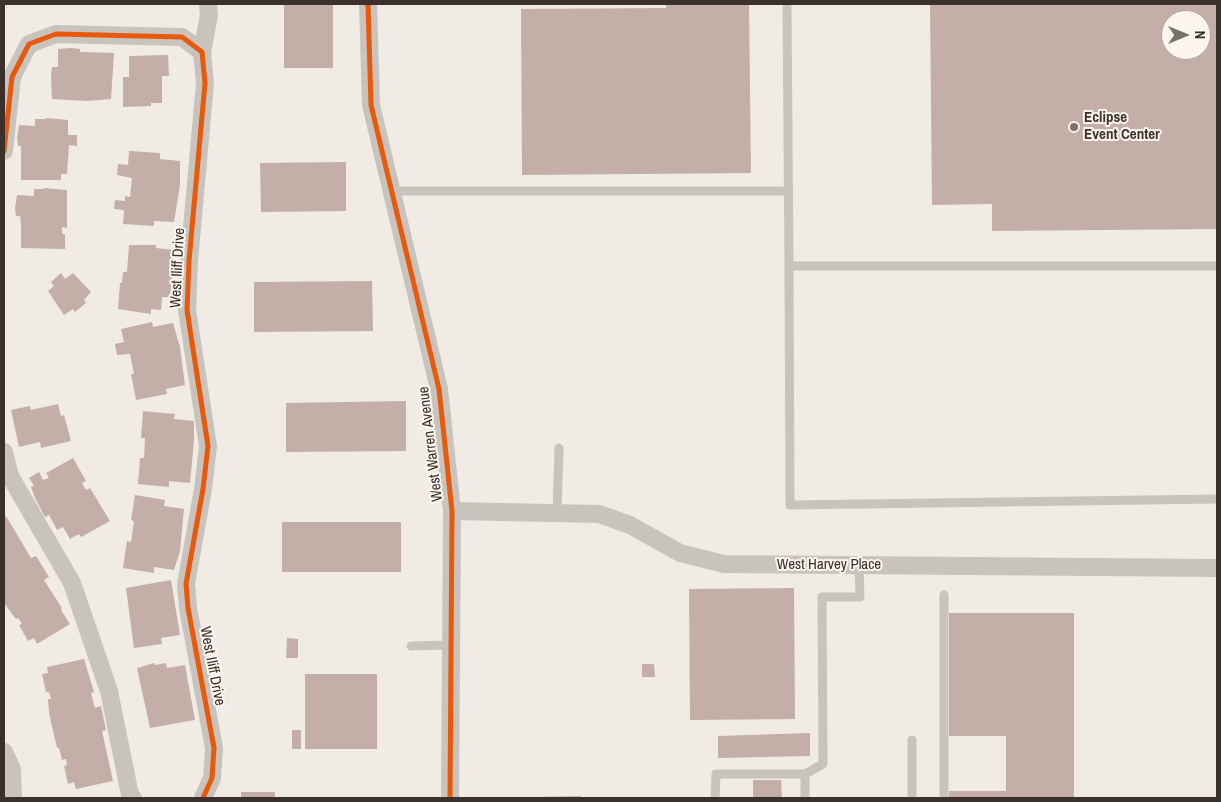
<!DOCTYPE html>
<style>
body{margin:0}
#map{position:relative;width:1221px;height:802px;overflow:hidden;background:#f0ebe5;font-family:"Archivo Narrow",sans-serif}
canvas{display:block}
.frame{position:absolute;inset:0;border:5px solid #3b302b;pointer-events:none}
.north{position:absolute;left:1161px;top:10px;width:50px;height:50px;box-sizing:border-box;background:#fbf5ee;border:1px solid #aea6a0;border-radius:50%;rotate:90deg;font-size:14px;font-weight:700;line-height:20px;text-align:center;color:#3b302b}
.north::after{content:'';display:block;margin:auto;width:18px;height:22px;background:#7a716c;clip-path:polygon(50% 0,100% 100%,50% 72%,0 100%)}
</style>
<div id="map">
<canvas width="1221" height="802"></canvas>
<div class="frame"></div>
<div class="north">N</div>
</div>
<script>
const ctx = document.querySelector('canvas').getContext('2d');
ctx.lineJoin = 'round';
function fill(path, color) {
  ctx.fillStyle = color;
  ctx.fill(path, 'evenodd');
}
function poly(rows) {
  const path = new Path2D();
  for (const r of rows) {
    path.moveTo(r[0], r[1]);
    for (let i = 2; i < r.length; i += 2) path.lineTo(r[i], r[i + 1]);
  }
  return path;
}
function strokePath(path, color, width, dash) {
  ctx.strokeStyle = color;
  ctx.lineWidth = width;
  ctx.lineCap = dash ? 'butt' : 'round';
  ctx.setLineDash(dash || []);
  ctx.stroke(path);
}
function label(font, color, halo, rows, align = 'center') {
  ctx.font = font + ' "Archivo Narrow",sans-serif';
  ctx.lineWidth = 4;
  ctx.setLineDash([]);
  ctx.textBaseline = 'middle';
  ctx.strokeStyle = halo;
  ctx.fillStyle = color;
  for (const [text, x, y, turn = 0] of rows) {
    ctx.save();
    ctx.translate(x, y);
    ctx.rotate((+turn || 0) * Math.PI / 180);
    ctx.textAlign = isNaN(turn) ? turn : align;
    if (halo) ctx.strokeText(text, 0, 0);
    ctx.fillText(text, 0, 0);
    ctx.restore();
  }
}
const building = poly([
 [284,4,333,4,333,68,284,68],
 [666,4,749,4,751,173,522,175,521,9,666,8],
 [1217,4,1217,229,992,231,992,204,932,205,930,5],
 [1171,20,1201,20,1201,50,1171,50],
 [71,48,80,49,80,52,114,53,111,99,87,101,52,99,51,76,52,67,58,67,58,49],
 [168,55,169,76,162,76,162,103,151,103,151,106,123,107,123,77,129,77,129,56],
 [46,118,68,120,68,135,77,135,77,146,69,145,67,174,61,174,61,180,21,180,21,146,18,146,17,138,19,125,35,126,35,119,46,119],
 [129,151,160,153,160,159,180,161,180,185,174,222,154,221,154,226,123,224,124,210,114,209,115,200,125,201,125,196,130,197,132,178,117,175,118,164,128,165],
 [346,162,346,211,261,212,260,163],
 [44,188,67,190,67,228,62,227,62,234,65,234,65,249,21,248,21,224,20,216,16,216,15,208,17,195,34,196,34,189,44,189],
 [129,245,156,245,156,248,174,250,170,297,162,297,161,310,151,309,151,314,118,309,120,283,122,283,123,272,127,272],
 [61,273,65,279,73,273,91,292,84,300,86,303,75,312,73,309,64,315,48,291,54,286,51,282],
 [372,281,373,331,254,332,254,282],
 [152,322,153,327,173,323,180,347,185,385,166,389,167,394,136,400,131,374,134,374,130,354,117,355,115,344,124,342,121,329],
 [406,401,406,451,286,452,286,403],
 [58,404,61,416,64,415,71,441,41,448,40,442,19,447,11,410,30,406,31,410],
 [143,411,175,414,174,419,194,421,194,440,190,483,169,481,169,487,138,484,140,458,144,458,145,438,141,438],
 [73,458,86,481,82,483,86,490,90,488,110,521,81,537,79,534,70,539,63,527,57,530,49,515,45,517,35,498,31,487,34,486,29,478,39,472,43,480,49,478,46,473],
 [135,495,165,500,164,506,184,509,180,551,174,570,154,567,154,573,123,568,127,541,131,542,134,521,131,520],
 [6,516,31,558,36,556,49,577,44,580,62,608,61,610,70,624,37,644,34,638,28,641,19,625,22,624,18,618,16,619,4,603,4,517],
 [282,522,401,522,401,572,282,572],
 [171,580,180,635,161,638,162,644,134,648,126,588],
 [794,588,795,719,690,720,689,589],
 [949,613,1074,613,1074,798,949,798,949,791,1006,791,1006,736,949,736],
 [287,638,298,639,298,658,286,658],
 [84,659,94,692,91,693,95,708,101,706,106,730,102,731,113,781,76,789,74,782,68,784,64,766,67,765,66,759,62,760,59,748,57,748,49,713,48,699,51,699,49,692,46,692,42,674,48,673,47,667],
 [154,663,155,665,166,663,167,668,185,665,195,720,150,728,137,668],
 [642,664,654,664,655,677,642,677],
 [305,674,377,674,377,749,305,749],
 [292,730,301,730,301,749,292,749],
 [810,733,810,756,718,758,718,736],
 [753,780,781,780,782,798,753,798],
 [241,792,275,792,275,798,241,798],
 [581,796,581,798,532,798,532,797]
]);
const service = poly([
 [787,4,789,266,1217,266],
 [392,191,788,191],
 [789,266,790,505,1217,499],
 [557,513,559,448],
 [411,646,451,645],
 [912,740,912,798],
 [805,774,823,764,822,597,860,597,859,565],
 [715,798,716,774,805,774,805,798],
 [944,798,944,595]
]);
const minor = poly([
 [368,4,371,105,439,389,452,511,450,798],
 [202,52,209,15,208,4],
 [4,151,12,77,29,44,56,34,182,37,202,52,205,83,189,261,187,310,208,446,203,489,186,584,188,608,214,748,212,778,203,798],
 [4,452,10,476,72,583,109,691,130,795,133,798],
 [452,511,599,514,630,525,680,553,724,564,1217,568],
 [4,752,12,769,13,798]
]);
const cycleway = poly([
 [368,4,371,105,439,389,452,511,450,798],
 [4,151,12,77,29,44,56,34,182,37,202,52,205,83,189,261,187,310,208,446,203,489,186,584,188,608,214,748,212,778,203,798]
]);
const markers = [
 [1074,127,5,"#7a716c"]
];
const poiNames = [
 ["Eclipse",1084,118],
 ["Event Center",1084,135]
];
const streetNames = [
 ["West Iliff Drive",178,268,-87],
 ["West Warren Avenue",431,444,-97],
 ["West Harvey Place",829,565],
 ["West Iliff Drive",212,666,79]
];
fill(building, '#c3afa7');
strokePath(service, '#c9c3be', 9);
strokePath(minor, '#c9c3be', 18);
strokePath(cycleway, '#e8590c', 5);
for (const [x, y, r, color] of markers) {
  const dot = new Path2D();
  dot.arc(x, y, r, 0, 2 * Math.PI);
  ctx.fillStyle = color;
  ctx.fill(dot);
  strokePath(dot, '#fbf5ee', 2);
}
label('bold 15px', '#3b302b', '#fbf5ee', poiNames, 'left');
label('15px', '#3b302b', '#fbf5ee', streetNames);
</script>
